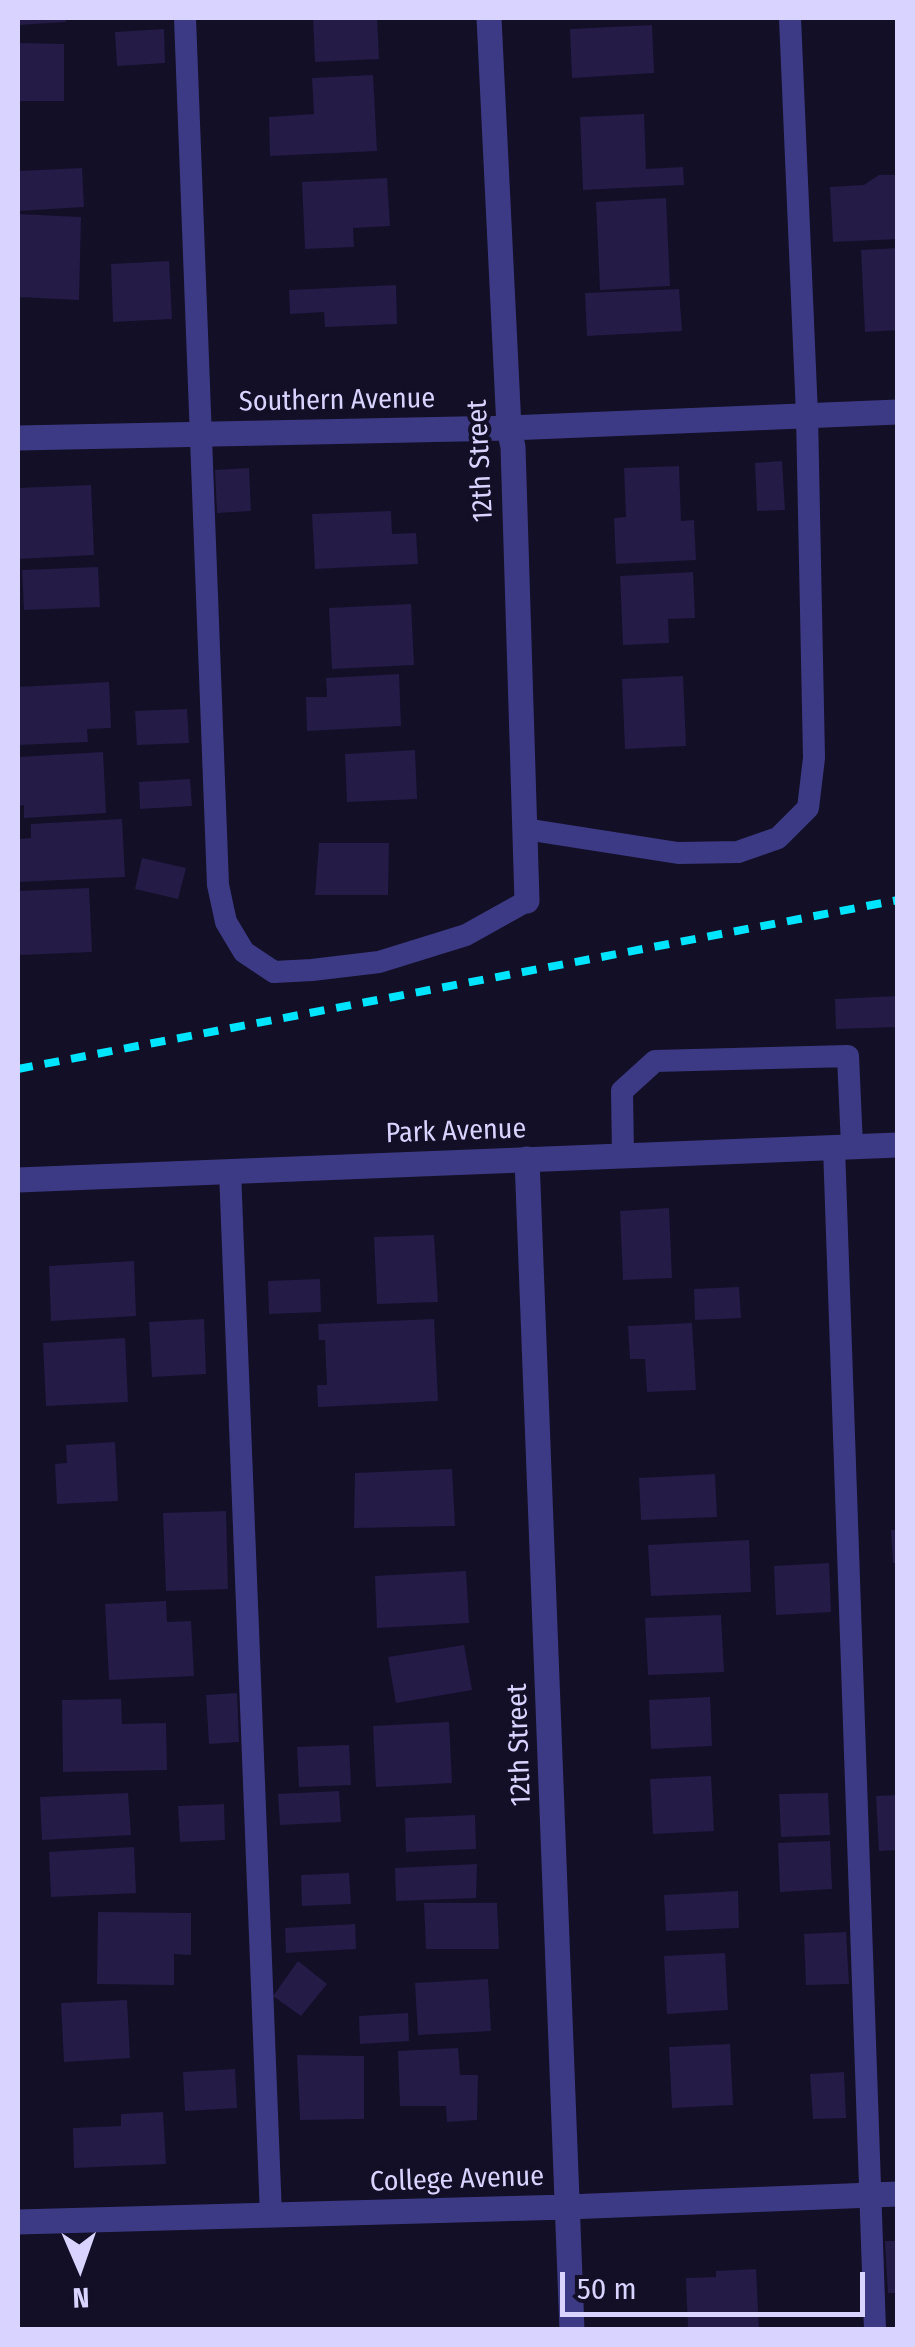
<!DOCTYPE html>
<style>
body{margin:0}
#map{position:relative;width:915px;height:2347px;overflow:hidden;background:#130f26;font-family:"Fira Sans Condensed",sans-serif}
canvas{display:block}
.frame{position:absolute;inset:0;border:20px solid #d9d4ff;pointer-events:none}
.north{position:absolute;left:30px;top:2217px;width:100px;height:100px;-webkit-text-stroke:8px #130f26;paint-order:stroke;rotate:178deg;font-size:28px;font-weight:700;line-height:40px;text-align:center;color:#d9d4ff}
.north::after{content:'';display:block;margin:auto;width:35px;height:45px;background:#d9d4ff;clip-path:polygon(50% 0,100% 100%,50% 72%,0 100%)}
.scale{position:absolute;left:560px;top:2272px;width:305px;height:45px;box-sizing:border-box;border:5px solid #d9d4ff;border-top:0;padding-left:12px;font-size:30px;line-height:35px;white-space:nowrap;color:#d9d4ff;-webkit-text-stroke:8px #130f26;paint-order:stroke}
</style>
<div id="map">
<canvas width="915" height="2347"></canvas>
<div class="frame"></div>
<div class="north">N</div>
<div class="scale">50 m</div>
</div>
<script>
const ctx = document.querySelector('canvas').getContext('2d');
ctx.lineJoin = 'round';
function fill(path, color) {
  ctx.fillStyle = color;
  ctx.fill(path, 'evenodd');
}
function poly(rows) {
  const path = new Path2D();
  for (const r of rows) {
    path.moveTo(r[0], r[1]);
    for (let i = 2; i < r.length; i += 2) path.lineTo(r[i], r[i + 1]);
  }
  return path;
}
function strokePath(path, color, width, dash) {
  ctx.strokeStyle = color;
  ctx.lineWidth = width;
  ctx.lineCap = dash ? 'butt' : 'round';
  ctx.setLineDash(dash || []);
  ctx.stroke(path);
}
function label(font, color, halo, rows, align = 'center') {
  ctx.font = font + ' "Fira Sans Condensed",sans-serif';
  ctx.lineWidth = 8;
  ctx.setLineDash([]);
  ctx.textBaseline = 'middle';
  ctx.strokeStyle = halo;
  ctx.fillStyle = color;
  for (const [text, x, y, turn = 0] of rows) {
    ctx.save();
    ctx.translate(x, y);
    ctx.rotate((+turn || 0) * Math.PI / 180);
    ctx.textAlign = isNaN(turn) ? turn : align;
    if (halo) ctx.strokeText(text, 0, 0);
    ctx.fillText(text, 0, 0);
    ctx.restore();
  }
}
const building = poly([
 [18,18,66,18,66,22,18,25],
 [313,18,377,18,379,59,315,62],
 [652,25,654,73,572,78,570,29],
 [164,29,165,63,117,66,115,32],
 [18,43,64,44,64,101,18,101],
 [373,75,377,151,270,156,269,117,314,114,312,78],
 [644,114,646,169,683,167,684,185,583,190,580,117],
 [82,168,84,207,18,211,18,171],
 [879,175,898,175,898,239,833,242,830,187,864,185],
 [387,178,390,226,353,228,354,247,305,249,302,182],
 [666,198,670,286,600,290,596,202],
 [18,214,81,217,79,300,18,297],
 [898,248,898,330,865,332,861,250],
 [169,261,172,319,113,322,111,264],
 [396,285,397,324,325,327,324,312,290,314,289,290],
 [679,289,682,331,587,336,585,293],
 [782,461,785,510,757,511,755,463],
 [679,466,681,521,694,520,696,560,616,564,614,518,626,517,624,468],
 [249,468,251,511,217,513,215,470],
 [91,485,94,555,18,559,18,488],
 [391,511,392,534,416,533,418,564,315,569,312,514],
 [98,567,100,607,24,610,22,570],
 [693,572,695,618,668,619,669,643,623,645,620,576],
 [411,604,414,665,332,669,329,608],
 [399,674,401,726,307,731,306,697,327,697,326,678],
 [683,676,686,746,625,749,622,679],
 [109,682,111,728,87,729,88,742,18,745,18,687],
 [187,709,189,743,137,745,135,711],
 [415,750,417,799,347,802,345,754],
 [103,752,106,813,24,818,24,805,18,806,18,757],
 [190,779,192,806,140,809,139,782],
 [122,819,125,877,18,882,18,839,31,838,31,824],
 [319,843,389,843,388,895,315,895],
 [142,858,186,868,178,899,135,889],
 [89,888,92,952,19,955,18,891],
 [898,996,898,1027,836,1029,835,999],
 [669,1208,672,1278,623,1280,620,1211],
 [434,1235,438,1302,377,1304,374,1237],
 [134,1261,136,1316,51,1321,49,1266],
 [320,1279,321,1312,269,1314,268,1281],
 [739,1287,741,1318,695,1320,694,1289],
 [204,1319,206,1374,152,1377,149,1322],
 [434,1319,438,1401,318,1407,317,1385,327,1385,325,1340,319,1340,318,1324],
 [692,1323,696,1390,647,1392,645,1359,630,1359,628,1326],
 [125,1338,128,1402,46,1406,43,1343],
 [115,1442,118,1501,57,1504,55,1464,67,1463,66,1445],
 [452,1469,455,1526,354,1528,355,1473],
 [715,1474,717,1517,641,1520,639,1478],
 [226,1511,228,1589,166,1591,163,1513],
 [891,1530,898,1530,898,1563,893,1563],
 [749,1540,751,1592,651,1596,648,1545],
 [829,1563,831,1612,776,1615,774,1566],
 [466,1571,469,1623,377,1628,375,1576],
 [166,1601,167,1622,191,1621,194,1676,109,1680,105,1604],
 [721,1615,724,1672,648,1675,645,1618],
 [464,1645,472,1690,396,1703,388,1657],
 [237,1693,239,1742,209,1744,206,1695],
 [710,1697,712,1746,651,1749,649,1700],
 [121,1699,122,1724,166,1723,167,1770,63,1772,62,1700],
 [449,1722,452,1783,376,1787,373,1726],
 [349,1745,351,1785,299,1787,297,1747],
 [711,1776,714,1831,653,1834,650,1779],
 [339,1791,341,1822,280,1825,278,1794],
 [128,1793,131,1835,42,1840,40,1797],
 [828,1793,830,1835,781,1837,779,1794],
 [898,1795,898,1850,879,1851,876,1796],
 [224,1804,225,1840,180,1842,178,1806],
 [475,1815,476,1849,406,1852,405,1818],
 [830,1841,832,1889,780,1892,778,1843],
 [134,1847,136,1893,51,1897,49,1852],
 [477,1864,476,1898,396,1901,395,1868],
 [349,1873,351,1904,302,1906,301,1875],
 [738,1891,739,1928,666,1931,664,1895],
 [424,1903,497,1903,499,1949,426,1949],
 [98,1912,191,1913,191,1955,174,1954,174,1985,97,1984],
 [355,1924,356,1949,286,1953,285,1928],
 [846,1932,849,1984,806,1985,804,1934],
 [725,1953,728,2010,667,2014,664,1956],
 [298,1961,327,1984,301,2016,273,1996],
 [488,1979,491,2031,418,2035,415,1983],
 [127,2000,130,2058,64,2062,61,2003],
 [408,2013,409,2041,360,2044,359,2016],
 [730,2044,733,2105,672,2108,669,2047],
 [458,2048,460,2075,478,2075,477,2120,447,2122,446,2106,400,2106,398,2051],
 [297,2055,364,2056,364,2119,300,2120],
 [235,2069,237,2108,185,2111,183,2072],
 [844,2072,846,2118,813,2119,810,2074],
 [163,2112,166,2164,74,2168,73,2128,121,2126,121,2114],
 [885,2241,898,2241,898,2293,888,2293],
 [756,2269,759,2330,688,2330,686,2278,716,2277,716,2271]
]);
const service = poly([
 [185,18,218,885,226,922,244,952,274,972,312,970,379,962,466,935,527,901],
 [525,829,678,853,738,852,778,838,808,808,814,758,807,415,790,18],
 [834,1147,875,2330],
 [623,1155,622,1091,655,1061,848,1056,852,1146],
 [230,1171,271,2216]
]);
const minor = poly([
 [489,18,509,428,513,447,527,901],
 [18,438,509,428,898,412],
 [527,1159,572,2330],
 [18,2222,567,2207,898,2194]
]);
const tertiary = poly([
 [18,1180,898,1145]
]);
const rail = poly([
 [18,1069,898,900]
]);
const streetNames = [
 ["Southern Avenue",337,401,-1],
 ["12th Street",481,461,-93],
 ["Park Avenue",456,1132,-2],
 ["12th Street",520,1745,-92],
 ["College Avenue",457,2180,-2]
];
fill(building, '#241b47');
strokePath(service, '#3d3a85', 22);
strokePath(minor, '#3d3a85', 25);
strokePath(tertiary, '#3d3a85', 25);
strokePath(rail, '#00e5ff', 8, [15, 12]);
label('28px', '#d9d4ff', '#130f26', streetNames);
</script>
